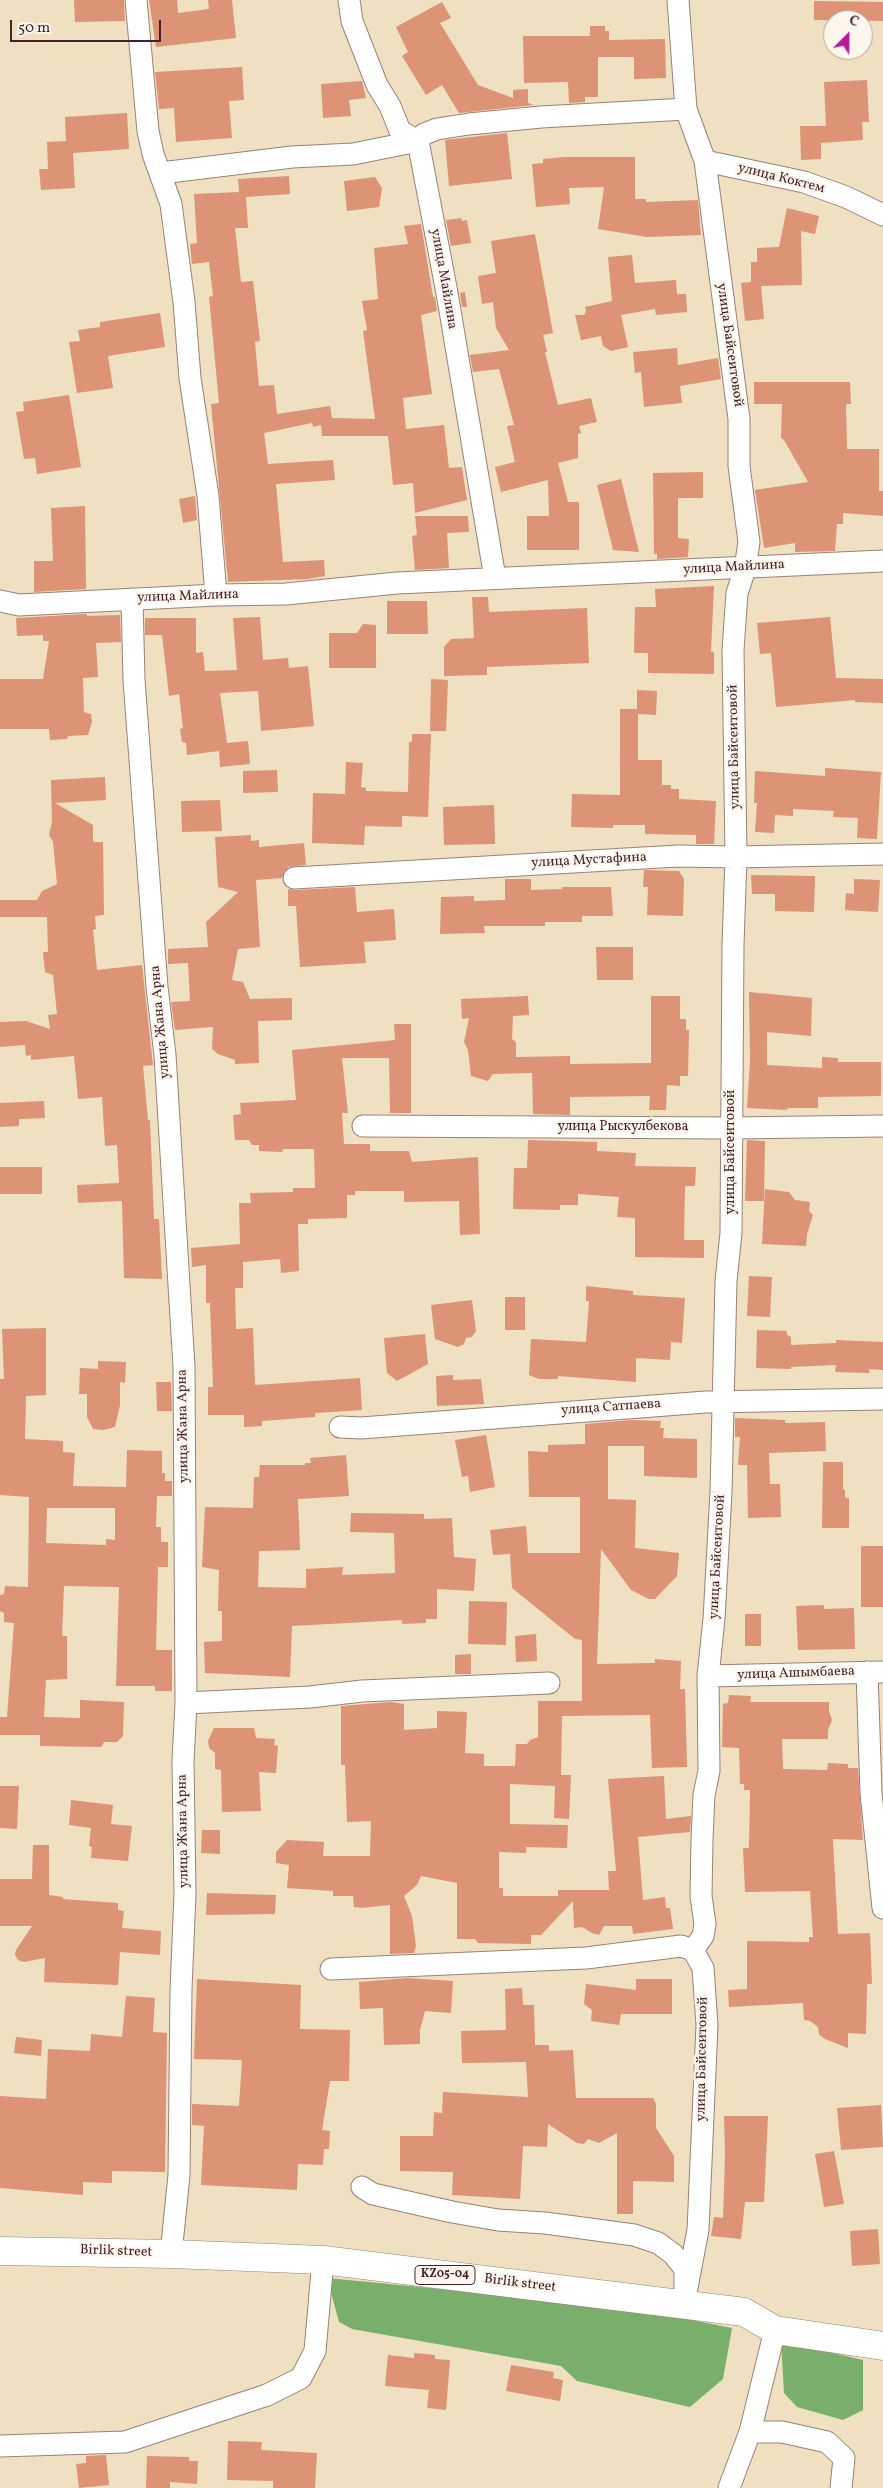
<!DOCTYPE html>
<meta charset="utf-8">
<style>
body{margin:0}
#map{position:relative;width:883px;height:2488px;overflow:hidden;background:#eee0c0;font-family:Vollkorn,serif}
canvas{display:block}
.north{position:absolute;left:823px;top:10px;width:50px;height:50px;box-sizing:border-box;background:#fbf7ec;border:1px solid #b4a19f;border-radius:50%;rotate:23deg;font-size:14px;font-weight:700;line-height:20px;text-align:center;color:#4a1f2b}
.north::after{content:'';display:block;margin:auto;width:18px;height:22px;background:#b5179e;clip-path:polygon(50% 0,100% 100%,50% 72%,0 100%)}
.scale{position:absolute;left:10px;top:20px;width:151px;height:22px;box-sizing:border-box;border:2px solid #4a1f2b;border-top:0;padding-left:6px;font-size:15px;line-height:18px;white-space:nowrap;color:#4a1f2b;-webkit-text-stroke:4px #fbf7ec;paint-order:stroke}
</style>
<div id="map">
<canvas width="883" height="2488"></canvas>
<div class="north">С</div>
<div class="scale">50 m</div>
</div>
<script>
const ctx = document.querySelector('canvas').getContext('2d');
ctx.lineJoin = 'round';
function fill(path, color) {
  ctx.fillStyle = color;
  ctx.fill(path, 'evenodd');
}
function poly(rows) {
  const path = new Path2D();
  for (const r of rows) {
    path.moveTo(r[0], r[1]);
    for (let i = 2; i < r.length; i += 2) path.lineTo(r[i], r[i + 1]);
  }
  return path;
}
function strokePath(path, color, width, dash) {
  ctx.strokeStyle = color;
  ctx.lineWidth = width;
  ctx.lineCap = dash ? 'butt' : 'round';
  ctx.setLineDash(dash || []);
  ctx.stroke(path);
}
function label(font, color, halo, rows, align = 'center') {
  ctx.font = font + ' Vollkorn,serif';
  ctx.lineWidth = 5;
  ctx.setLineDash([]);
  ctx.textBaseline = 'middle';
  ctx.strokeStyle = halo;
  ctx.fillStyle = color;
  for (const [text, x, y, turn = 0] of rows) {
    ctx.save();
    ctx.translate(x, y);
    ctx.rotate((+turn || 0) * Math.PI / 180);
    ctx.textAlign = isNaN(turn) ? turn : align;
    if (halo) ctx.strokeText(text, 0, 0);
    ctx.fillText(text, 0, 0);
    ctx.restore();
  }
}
const forest = poly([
 [327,2278,627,2307,732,2328,723,2379,690,2407,577,2381,561,2366,352,2329,339,2322],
 [781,2341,863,2360,863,2410,843,2420,797,2407,784,2393]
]);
const building = poly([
 [74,0,124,0,125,21,75,22],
 [149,0,177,0,178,13,209,9,208,0,232,0,236,38,156,47],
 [814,1,883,2,883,21,814,20],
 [442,2,451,18,440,23,478,85,513,98,513,90,528,89,528,103,534,105,459,113,442,85,426,95,402,56,408,52,396,27],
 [590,26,605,26,605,31,609,31,609,40,665,39,666,78,634,79,634,57,598,57,598,97,585,97,585,102,569,103,568,82,524,83,523,36,590,36],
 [242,67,244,100,229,101,232,138,176,142,174,108,159,109,155,72],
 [867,80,869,122,862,122,863,140,821,143,821,159,801,160,800,126,826,126,824,82],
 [362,81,366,98,349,100,351,116,323,118,321,84],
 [127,113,129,149,73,153,75,188,41,190,39,169,48,169,47,142,66,141,65,117],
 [507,133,512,179,449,186,445,140],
 [564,157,635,157,635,199,646,199,646,202,698,200,701,235,647,237,598,229,604,187,569,188,570,204,536,207,532,164,543,163,543,159],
 [289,176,290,194,246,197,248,228,235,228,241,282,253,281,260,341,255,342,259,386,274,385,277,414,330,406,332,418,375,419,363,331,367,330,362,301,378,299,374,248,408,244,404,226,421,224,433,297,435,297,437,311,421,315,432,394,403,398,406,429,444,425,449,468,462,467,467,500,415,513,413,483,393,485,388,436,322,436,321,425,313,427,312,423,264,433,268,464,333,460,335,480,276,484,283,562,324,560,325,576,308,579,228,582,211,404,219,403,209,297,213,296,209,262,192,264,190,244,197,243,194,194,239,192,238,179],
 [375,177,382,188,379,207,347,211,344,181],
 [787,208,819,216,815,234,801,231,802,285,761,286,764,319,745,321,741,283,751,282,751,262,757,262,757,248,779,247],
 [461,218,462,221,467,220,471,243,451,246,446,220],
 [535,234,553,333,543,335,547,352,545,352,558,405,591,398,597,422,579,426,581,433,578,434,578,458,558,463,568,502,579,502,579,550,527,550,527,516,549,516,548,480,501,492,495,467,515,462,507,426,514,425,499,369,473,372,470,355,509,350,496,328,493,302,482,304,478,276,496,273,491,241],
 [632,255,635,283,676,280,677,294,686,294,687,312,656,315,655,309,621,315,628,347,611,351,603,346,601,336,581,340,575,315,584,315,586,311,585,307,612,301,608,257],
 [465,292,467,307,462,307,460,293],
 [160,313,165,347,108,356,113,388,77,393,69,342,80,341,78,330,100,327,100,322],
 [677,348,678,365,718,358,721,379,680,386,682,403,644,407,641,372,635,373,633,352],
 [754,382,850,382,851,404,846,404,847,449,879,449,879,491,883,491,883,516,843,513,843,524,837,524,835,551,795,552,795,543,764,548,755,490,808,482,784,440,781,438,782,404,754,404],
 [69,395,81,467,37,474,35,458,24,459,16,412,24,411,23,402],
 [703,472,703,498,678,498,678,538,689,539,688,557,657,559,657,554,654,554,653,473],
 [621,479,639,552,613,550,597,485],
 [195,496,197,520,183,523,179,499],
 [85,506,86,589,34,592,34,561,53,561,51,508],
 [415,516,468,516,469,532,447,533,449,568,415,570,412,536,417,535],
 [714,586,711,652,714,652,714,674,648,673,648,653,634,653,635,607,656,607,655,589],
 [472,597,488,597,489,612,587,608,589,663,487,667,487,675,444,676,444,647,451,639,474,638],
 [387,601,427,601,428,634,387,634],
 [87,614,87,616,120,615,121,642,96,643,98,677,83,678,84,712,91,714,92,722,88,735,68,736,67,739,50,740,49,729,0,729,0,679,43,679,49,641,43,641,43,635,17,636,16,618],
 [260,617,263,660,288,658,289,668,308,666,314,726,261,731,258,691,220,693,227,743,248,741,250,764,220,767,219,751,187,755,186,743,182,742,180,729,183,728,179,694,169,696,162,635,145,635,145,618,196,618,196,653,203,652,205,671,237,670,233,618],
 [830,617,836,678,883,679,883,703,855,702,855,700,776,707,771,653,760,654,757,623],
 [363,624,376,625,376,668,329,668,329,633,357,633],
 [431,679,448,680,446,731,430,731],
 [637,690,657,691,656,715,638,714,638,760,662,760,662,785,671,785,671,789,679,789,679,799,716,801,714,844,696,844,696,835,645,834,645,825,613,825,613,828,571,827,572,794,620,795,620,709,637,709],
 [412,734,431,734,428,817,402,816,402,827,365,826,364,845,312,843,313,793,345,794,346,762,363,763,361,787,366,788,366,791,408,792,409,742,412,742],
 [825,768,881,772,877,839,857,838,858,818,833,817,834,811,793,809,793,816,775,815,774,833,755,832,757,803,754,803,755,771,825,776],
 [277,770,278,792,243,793,243,771],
 [105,777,106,800,55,803,93,825,93,842,103,842,104,915,95,916,96,929,93,930,97,970,142,965,153,1065,143,1066,148,1120,150,1120,154,1219,159,1219,162,1279,124,1278,122,1201,78,1203,77,1185,119,1183,117,1145,105,1146,102,1097,78,1099,74,1056,31,1060,31,1055,26,1056,25,1045,0,1047,0,1022,26,1021,50,1029,48,1015,57,1014,53,975,45,972,43,952,48,952,47,917,0,917,0,900,37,900,42,891,57,884,53,842,49,835,52,822,51,780],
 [220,800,222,831,182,832,181,801],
 [494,805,495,844,444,845,443,807],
 [251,835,251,841,259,840,259,847,304,843,306,865,288,867,282,878,256,880,260,947,238,949,232,980,243,982,250,999,292,998,292,1020,258,1021,259,1063,235,1064,235,1060,218,1054,212,1049,213,1027,175,1030,171,1002,190,1001,188,963,168,964,168,949,208,947,206,922,238,892,218,887,215,837],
 [644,870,679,871,684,879,683,916,647,915,648,887,643,887],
 [751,875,815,876,814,912,775,911,775,894,752,894],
 [505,879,531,879,531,890,562,889,562,887,611,887,613,916,582,916,582,922,545,922,545,926,484,926,485,933,440,934,441,897,474,896,474,901,505,900],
 [854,879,880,880,878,912,845,910,846,893,854,894],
 [355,887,357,912,394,909,396,940,364,942,366,963,300,967,296,906,288,906,288,889,295,890],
 [596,947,633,947,633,980,597,980],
 [749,992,812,998,811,1036,767,1032,767,1065,822,1068,822,1057,838,1058,838,1062,881,1062,881,1096,818,1097,818,1108,788,1108,787,1110,747,1108,750,1062],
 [528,996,529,1015,513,1016,512,1039,516,1042,516,1057,570,1056,570,1064,651,1063,651,996,680,996,680,1019,686,1019,686,1030,689,1030,688,1076,680,1076,680,1086,667,1085,666,1110,649,1110,650,1096,570,1097,570,1115,533,1114,532,1073,493,1074,488,1081,471,1076,468,1050,464,1042,469,1018,462,1019,461,999],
 [394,1024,411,1024,411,1113,390,1113,389,1058,342,1058,348,1113,342,1113,344,1144,370,1144,370,1151,409,1151,412,1162,478,1157,480,1234,460,1235,459,1201,404,1202,404,1191,355,1191,355,1195,347,1195,347,1218,308,1219,308,1224,298,1224,299,1271,281,1273,280,1259,243,1262,243,1288,235,1288,236,1329,253,1328,255,1385,360,1378,362,1410,315,1413,315,1417,262,1421,262,1426,244,1427,244,1415,208,1415,208,1387,213,1387,210,1303,206,1303,206,1265,192,1267,191,1248,240,1244,239,1203,251,1203,250,1193,293,1192,293,1188,315,1188,314,1149,283,1149,282,1152,259,1151,259,1145,252,1145,249,1140,235,1140,233,1115,241,1114,240,1103,296,1100,292,1050,395,1040],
 [44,1101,45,1118,19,1119,19,1126,0,1127,0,1103],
 [528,1140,597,1142,597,1151,636,1153,635,1166,696,1167,695,1186,685,1186,684,1240,704,1240,704,1258,635,1257,635,1218,617,1217,619,1197,578,1194,578,1205,560,1205,560,1210,513,1209,514,1168,527,1168],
 [747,1140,765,1141,764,1201,745,1201],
 [0,1167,42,1167,42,1194,0,1194],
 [765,1189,789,1192,795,1200,810,1202,809,1211,813,1215,807,1234,806,1246,762,1244],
 [749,1276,772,1277,770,1317,747,1316],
 [586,1286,633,1291,633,1295,685,1298,682,1343,671,1342,670,1360,636,1358,636,1382,558,1376,558,1379,539,1379,529,1375,531,1339,586,1342,589,1301,586,1301],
 [505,1297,525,1297,525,1330,505,1330],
 [472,1300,476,1331,472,1337,466,1338,464,1344,458,1347,435,1339,431,1305],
 [46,1328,46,1395,26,1396,25,1439,63,1441,63,1452,75,1453,73,1486,126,1487,127,1450,162,1451,162,1473,165,1473,165,1481,172,1481,172,1496,157,1496,156,1527,161,1527,161,1542,168,1542,168,1567,158,1567,156,1650,172,1650,172,1691,155,1691,155,1686,116,1686,119,1587,64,1586,62,1636,67,1636,67,1679,46,1680,44,1717,80,1718,80,1700,124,1702,123,1736,117,1742,104,1742,101,1747,40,1746,40,1735,0,1735,0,1717,7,1717,14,1623,4,1622,4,1613,0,1611,0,1595,4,1594,5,1586,28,1587,29,1497,0,1495,0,1379,4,1379,2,1329],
 [47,1508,115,1508,115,1540,106,1539,106,1545,46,1543],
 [757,1330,787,1331,787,1335,791,1337,791,1345,836,1343,836,1340,883,1342,883,1370,869,1369,869,1373,835,1372,836,1365,791,1367,791,1369,756,1368],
 [425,1334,428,1364,397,1381,387,1373,384,1338],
 [98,1361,126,1362,125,1383,120,1382,120,1405,115,1427,103,1430,93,1429,87,1417,87,1394,79,1394,80,1368,98,1369],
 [453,1375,453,1380,481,1379,484,1404,437,1406,436,1376],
 [156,1382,171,1382,172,1411,157,1411],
 [735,1418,785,1420,785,1423,825,1422,826,1451,769,1453,770,1484,780,1484,781,1517,748,1518,747,1465,738,1465,740,1437,735,1437],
 [631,1420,661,1421,660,1428,664,1428,663,1438,697,1439,697,1478,644,1476,644,1446,608,1446,608,1499,636,1500,635,1548,679,1553,677,1576,655,1599,649,1599,631,1590,601,1549,597,1664,655,1663,655,1659,681,1661,680,1689,685,1689,687,1767,652,1768,650,1715,562,1716,561,1775,571,1775,569,1819,554,1818,555,1786,510,1784,510,1824,568,1825,567,1848,526,1847,526,1853,499,1852,499,1888,503,1888,503,1896,558,1896,558,1890,609,1890,608,1871,616,1871,608,1779,664,1776,666,1819,691,1816,690,1832,638,1837,643,1900,665,1897,666,1908,670,1908,673,1929,633,1934,632,1926,604,1926,599,1935,592,1933,582,1927,574,1928,573,1901,541,1935,531,1935,531,1944,478,1943,475,1939,457,1939,457,1883,421,1876,417,1885,404,1896,412,1916,416,1946,414,1953,390,1954,390,1905,361,1908,354,1907,353,1896,333,1896,333,1891,287,1888,289,1865,276,1863,276,1852,287,1840,324,1842,323,1856,370,1856,371,1821,347,1822,345,1765,341,1765,341,1706,391,1702,404,1704,404,1730,437,1728,437,1711,467,1712,465,1753,484,1754,484,1766,515,1766,516,1744,527,1744,530,1740,538,1737,538,1701,582,1701,582,1640,575,1639,512,1588,510,1554,493,1555,490,1530,526,1526,528,1553,580,1553,580,1497,529,1497,528,1451,548,1452,548,1445,585,1444,585,1424],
 [486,1435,495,1487,470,1492,468,1476,462,1477,455,1440],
 [346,1455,349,1496,298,1499,300,1550,259,1551,258,1587,306,1588,306,1569,343,1567,342,1575,395,1573,394,1533,350,1532,351,1513,424,1514,424,1519,452,1518,454,1557,476,1559,474,1591,437,1589,437,1619,426,1619,426,1623,402,1624,402,1620,292,1626,290,1677,205,1673,204,1642,222,1641,222,1611,218,1611,219,1570,202,1567,205,1507,253,1508,254,1477,259,1477,260,1465,305,1465,305,1463,311,1463,310,1458],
 [823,1462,843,1462,843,1489,845,1490,845,1498,849,1498,849,1528,822,1528],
 [861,1546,883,1546,883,1607,861,1607],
 [469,1601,507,1602,506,1645,468,1644],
 [824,1605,824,1609,854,1608,855,1649,798,1650,796,1606],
 [745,1614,761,1614,761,1646,745,1646],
 [536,1634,537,1661,516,1662,515,1636],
 [471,1654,471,1674,455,1674,455,1655],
 [729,1695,751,1696,750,1702,829,1702,829,1711,832,1720,828,1730,828,1739,782,1739,783,1769,827,1770,828,1763,848,1764,848,1768,858,1768,863,1840,833,1839,838,1934,870,1933,872,1984,867,1984,866,2034,848,2033,848,2048,825,2039,819,2035,818,2027,810,2021,804,2020,803,2003,729,2007,728,1990,747,1989,747,1941,809,1942,809,1937,813,1937,810,1891,745,1892,743,1848,749,1848,750,1790,744,1790,744,1784,740,1784,739,1748,722,1747,723,1704,728,1703],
 [214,1728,254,1728,256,1738,275,1739,274,1745,278,1746,276,1773,259,1772,261,1811,222,1812,221,1770,215,1769,215,1753,209,1748,208,1741],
 [0,1786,19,1786,17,1829,0,1828],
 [71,1800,113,1805,111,1824,132,1826,128,1861,91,1858,92,1847,89,1846,91,1828,69,1825],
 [202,1830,220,1830,220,1854,201,1853],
 [33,1845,49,1845,49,1895,63,1897,63,1899,118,1903,118,1910,124,1911,122,1928,161,1931,160,1955,120,1952,118,1985,44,1982,45,1958,24,1962,18,1960,15,1955,16,1950,32,1926,0,1926,0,1879,32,1879],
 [207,1893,276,1895,275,1914,206,1915],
 [407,1978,453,1981,451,2013,425,2011,420,2030,420,2044,384,2045,383,2008,360,2009,359,1982],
 [197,1979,301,1985,300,2029,350,2030,349,2081,330,2081,322,2130,330,2131,329,2149,324,2149,323,2165,298,2164,297,2190,201,2185,204,2126,192,2125,192,2104,239,2106,242,2060,194,2059],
 [636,1979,672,1979,672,2014,621,2014,619,2025,591,2021,592,2010,584,2004,586,1984,636,1990],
 [522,1988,523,2005,534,2005,535,2045,549,2045,549,2051,573,2050,576,2098,653,2098,656,2104,656,2128,674,2156,674,2182,633,2181,633,2214,617,2214,617,2133,599,2143,588,2139,584,2144,577,2143,548,2124,547,2147,523,2146,520,2199,452,2195,453,2172,400,2171,400,2136,433,2136,434,2112,442,2113,443,2092,528,2097,526,2062,462,2063,461,2031,506,2030,505,1989],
 [126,1996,155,1998,153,2032,167,2033,165,2172,112,2171,112,2183,83,2182,83,2195,0,2188,0,2096,46,2099,48,2049,90,2051,91,2034,122,2037],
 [16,2037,42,2040,41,2056,14,2053],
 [881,2105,883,2147,841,2150,837,2108],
 [724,2116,768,2116,764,2202,745,2202,741,2239,711,2236,714,2217,723,2218,725,2155],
 [834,2151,844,2204,824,2207,815,2154],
 [878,2229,880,2264,852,2266,850,2231],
 [414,2353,435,2355,435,2359,450,2360,446,2410,427,2408,429,2390,385,2386,388,2355,414,2358],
 [511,2365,554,2372,553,2378,563,2380,560,2401,506,2391],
 [228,2441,262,2442,261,2450,317,2453,315,2488,273,2488,273,2481,227,2480],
 [106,2455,109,2485,79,2488,76,2464,86,2463,86,2456],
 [147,2456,189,2457,189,2461,198,2461,197,2484,170,2482,170,2488,146,2488]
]);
const minor = poly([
 [136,0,148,131,153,154,171,204,184,302,190,378,208,496,216,595],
 [349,0,352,21,377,85,390,106,400,131,418,141,447,293,495,578],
 [678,0,686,109,705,161,739,419,739,466,749,542,745,569,737,593,733,650,736,857,733,945,731,1233,726,1281,721,1492,714,1619,708,1676,709,1771,704,1795,702,1839,701,1896,705,1924,703,1936,693,1950,703,1968,707,2025,698,2230,684,2303],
 [705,161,804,182,846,197,883,215],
 [161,173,292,157,353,154,418,141,424,134,437,129,469,124,541,117,686,109],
 [132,599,134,680,157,987,165,1055,184,1367,186,1703,183,1761,185,1894,181,1989,179,2175,171,2254],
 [0,601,19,605,216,595,286,594,397,583,883,561],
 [294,878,678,856,736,857,883,854],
 [363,1126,731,1128,883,1126],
 [340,1427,361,1428,706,1402,883,1399],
 [867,1672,871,1793,883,1908],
 [708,1676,883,1672],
 [186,1703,310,1697,362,1691,549,1683],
 [331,1969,586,1958,681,1946,693,1950],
 [362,2187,373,2194,452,2212,498,2220,545,2223,634,2235,658,2243,673,2254,685,2269,685,2288],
 [750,2432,782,2432,827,2442,844,2458,841,2488],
 [0,2446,125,2442,267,2395,301,2378,315,2351,323,2260],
 [729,2488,750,2432,775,2330]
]);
const major = poly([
 [0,2251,171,2254,323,2260,744,2312,775,2330,883,2346]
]);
const shields = [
 [445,2275,60]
];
const shieldNames = [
 ["KZ05-04",445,2275]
];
const streetNames = [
 ["улица Коктем",781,179,14],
 ["улица Майлина",443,279,80],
 ["улица Байсеитовой",729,345,82],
 ["улица Майлина",734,568,-3],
 ["улица Майлина",188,597,-2],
 ["улица Байсеитовой",735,747,-91],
 ["улица Мустафина",589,861,-3],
 ["улица Жана Арна",161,1022,-95],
 ["улица Рыскулбекова",623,1127],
 ["улица Байсеитовой",731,1152,-90],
 ["улица Сатпаева",611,1408,-4],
 ["улица Жана Арна",184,1426,-91],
 ["улица Байсеитовой",718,1557,-87],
 ["улица Ашымбаева",796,1674,-2],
 ["улица Жана Арна",184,1831,-91],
 ["улица Байсеитовой",703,2059,-89],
 ["Birlik street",116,2252,2],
 ["Birlik street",520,2284,7]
];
fill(forest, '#7aaf6b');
fill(building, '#dc9376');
strokePath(minor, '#9c8076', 23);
strokePath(major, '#9c8076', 29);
strokePath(minor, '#fff', 21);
strokePath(major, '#fff', 28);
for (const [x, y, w] of shields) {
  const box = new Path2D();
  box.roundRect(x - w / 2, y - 9.5, w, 19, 4);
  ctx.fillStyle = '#fbf7ec';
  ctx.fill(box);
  strokePath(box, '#4a1f2b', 1);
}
label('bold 12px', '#4a1f2b', null, shieldNames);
label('14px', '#4a1f2b', '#fbf7ec', streetNames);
</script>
